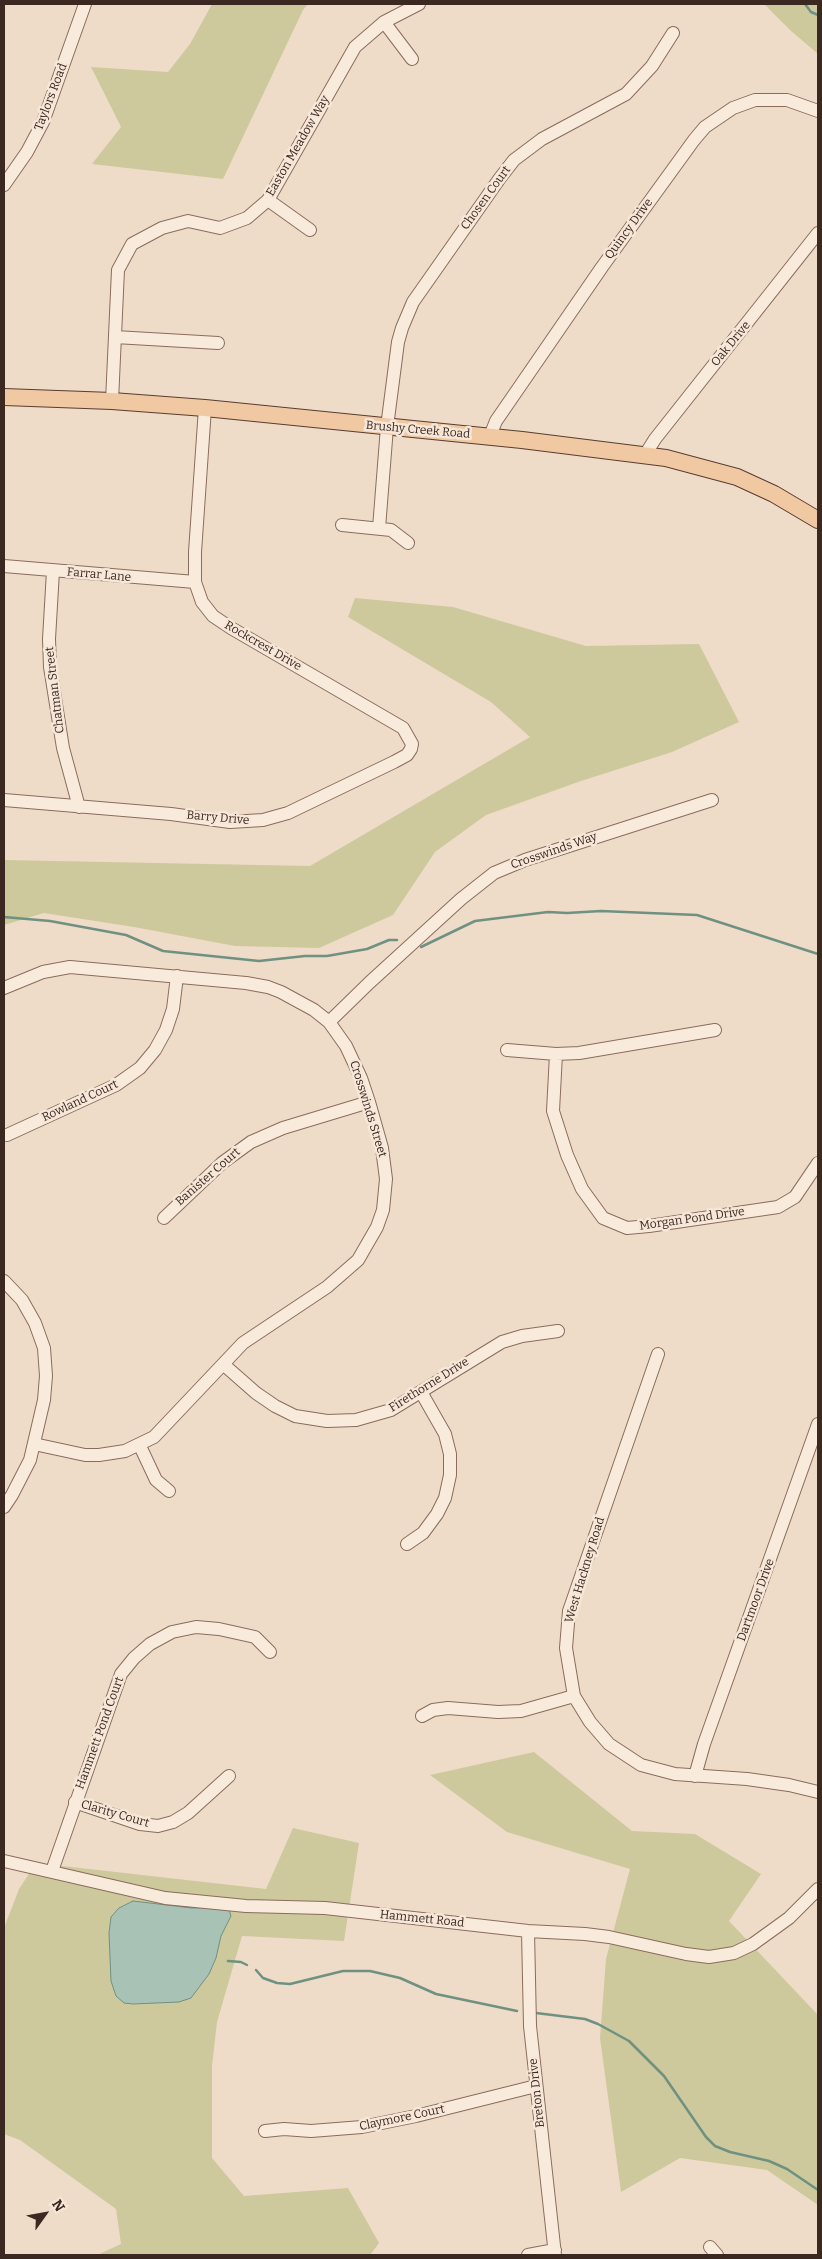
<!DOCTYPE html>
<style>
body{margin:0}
#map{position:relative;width:822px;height:2259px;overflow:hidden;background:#eedcc8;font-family:Bitter,serif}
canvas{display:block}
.frame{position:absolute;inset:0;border:5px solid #3b2820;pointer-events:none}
.north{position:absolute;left:20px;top:2189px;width:50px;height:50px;-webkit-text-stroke:4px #f6e7d8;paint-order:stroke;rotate:58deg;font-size:14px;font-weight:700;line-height:20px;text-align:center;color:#3b2820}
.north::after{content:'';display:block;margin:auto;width:18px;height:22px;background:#3b2820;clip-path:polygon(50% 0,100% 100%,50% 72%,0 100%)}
</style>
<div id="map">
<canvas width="822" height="2259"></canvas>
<div class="frame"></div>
<div class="north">N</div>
</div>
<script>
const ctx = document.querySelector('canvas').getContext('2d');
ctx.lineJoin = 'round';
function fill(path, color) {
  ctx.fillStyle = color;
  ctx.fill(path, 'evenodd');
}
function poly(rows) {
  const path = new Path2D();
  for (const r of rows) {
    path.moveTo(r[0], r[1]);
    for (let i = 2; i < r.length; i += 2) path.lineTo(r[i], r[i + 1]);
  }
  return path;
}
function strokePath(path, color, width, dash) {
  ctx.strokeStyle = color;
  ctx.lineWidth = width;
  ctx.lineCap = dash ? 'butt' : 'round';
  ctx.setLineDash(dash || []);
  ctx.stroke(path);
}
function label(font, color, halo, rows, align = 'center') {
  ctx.font = font + ' Bitter,serif';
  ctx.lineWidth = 5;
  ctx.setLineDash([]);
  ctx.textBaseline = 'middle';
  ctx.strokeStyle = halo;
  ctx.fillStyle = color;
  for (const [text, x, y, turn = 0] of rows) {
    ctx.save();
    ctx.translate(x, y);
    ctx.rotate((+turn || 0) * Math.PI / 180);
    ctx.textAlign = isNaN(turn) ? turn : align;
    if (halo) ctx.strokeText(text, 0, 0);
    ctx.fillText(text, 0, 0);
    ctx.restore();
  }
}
const green = poly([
 [212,4,308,4,303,10,223,179,92,164,121,127,91,67,168,72,190,44],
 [764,4,818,4,818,54,790,30],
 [355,598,453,607,586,646,699,644,739,722,672,752,581,781,486,815,435,852,393,915,319,948,235,946,134,927,44,913,4,925,4,860,310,866,530,737,491,702,348,617],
 [534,1752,632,1831,695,1834,761,1874,729,1921,818,2015,818,2205,767,2170,680,2158,621,2192,600,2038,606,1959,630,1869,507,1832,430,1775],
 [293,1828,359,1843,344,1941,242,1936,217,2022,212,2066,212,2158,244,2196,348,2188,379,2243,370,2255,97,2255,121,2244,116,2209,20,2140,4,2134,4,1928,19,1889,36,1863,266,1889]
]);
const water = poly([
 [133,1901,192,1908,223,1907,229,1910,231,1916,221,1936,216,1958,209,1974,191,1998,179,2002,133,2004,124,2003,116,1996,111,1981,109,1933,111,1917,119,1908,133,1901]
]);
const stream = poly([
 [805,4,811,12,818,15],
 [4,917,50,921,126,935,163,951,259,961,305,956,327,956,367,949,389,940,397,940],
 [421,947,475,921,548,912,567,913,601,911,697,915,818,954],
 [228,1961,241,1962,247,1965],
 [256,1970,263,1978,277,1983,290,1984,343,1971,370,1971,400,1978,436,1994,517,2011],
 [536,2013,585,2019,598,2024,629,2041,664,2076,706,2137,715,2146,730,2152,769,2161,787,2169,818,2190]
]);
const minor = poly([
 [384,22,412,59],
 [4,185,27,152,43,122,85,4],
 [268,200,310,230],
 [115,337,218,343],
 [112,401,118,270,132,244,162,228,188,221,220,228,247,218,268,200,355,47,384,22,419,4],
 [490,436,496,421,602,267,694,140,705,127,733,108,755,100,787,100,818,111],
 [645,455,655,439,818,233],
 [342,525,391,530,408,543],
 [379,528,387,427,398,342,402,328,413,302,500,178,514,160,542,139,626,94,652,66,673,33],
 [4,566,195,582],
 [53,571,49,639,50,667,63,748,79,807],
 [4,800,171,814,230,822,263,820,288,813,394,762,407,755,411,749,412,744,403,728,231,628,213,616,202,602,195,582,195,552,205,408],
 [4,988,43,972,70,967,246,983,268,987,281,992,314,1010,329,1022,346,1046,361,1078,369,1102,382,1148,386,1179,383,1210,377,1227,358,1260,327,1287,243,1343,154,1437,125,1451,99,1455,85,1455,34,1444],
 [329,1022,369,983,461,899,494,873,525,860,712,800],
 [507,1050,556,1054,579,1053,715,1030],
 [556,1054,553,1111,567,1155,582,1189,603,1218,627,1228,649,1226,778,1207,795,1197,818,1163],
 [7,1135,116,1085,140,1068,155,1050,166,1030,173,1009,177,976],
 [164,1218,222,1163,251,1142,283,1128,369,1102],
 [4,1281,22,1300,35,1323,44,1348,46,1376,44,1400,30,1460,12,1495,4,1507],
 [658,1354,569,1611,566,1648,574,1696,590,1722,609,1744,641,1765,675,1774,747,1779,789,1785,818,1792],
 [223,1364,256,1393,275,1406,295,1416,327,1421,356,1420,391,1410,502,1342,522,1336,558,1331],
 [140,1446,156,1480,169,1491],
 [407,1544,423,1533,437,1514,445,1498,450,1475,450,1454,445,1434,421,1392],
 [422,1716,433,1710,448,1708,498,1712,521,1711,574,1696],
 [695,1776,704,1744,818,1424],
 [75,1802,140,1824,158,1826,173,1822,188,1813,229,1776],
 [4,1861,165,1898,246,1906,325,1908,528,1931,585,1934,609,1937,686,1954,709,1957,734,1953,753,1944,789,1918,818,1889],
 [52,1871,121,1674,134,1658,150,1644,172,1632,196,1627,219,1629,255,1637,270,1652],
 [528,1931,530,2026,555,2255],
 [265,2131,284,2129,311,2131,362,2127,416,2116,536,2086],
 [710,2247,717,2255],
 [528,2255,555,2250]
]);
const major = poly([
 [4,397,112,401,205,408,522,440,666,458,737,477,774,494,818,520]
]);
const streetNames = [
 ["Taylors Road",51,97,-69],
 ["Easton Meadow Way",298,146,-60],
 ["Chosen Court",486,198,-54],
 ["Quincy Drive",629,229,-54],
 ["Oak Drive",731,344,-51],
 ["Brushy Creek Road",418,430,5],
 ["Farrar Lane",99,575,5],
 ["Rockcrest Drive",263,646,30],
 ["Chatman Street",55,690,-97],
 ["Barry Drive",218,818,5],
 ["Crosswinds Way",554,851,-19],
 ["Rowland Court",80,1101,-25],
 ["Crosswinds Street",368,1109,73],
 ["Banister Court",208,1177,-41],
 ["Morgan Pond Drive",692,1219,-8],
 ["Firethorne Drive",429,1385,-32],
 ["West Hackney Road",585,1570,-73],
 ["Dartmoor Drive",756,1600,-70],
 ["Hammett Pond Court",100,1733,-70],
 ["Clarity Court",115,1814,16],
 ["Hammett Road",422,1919,6],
 ["Breton Drive",537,2093,-96],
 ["Claymore Court",402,2118,-12]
];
fill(green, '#cdc99c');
fill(water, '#a9c2b6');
strokePath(water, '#6f9182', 1);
strokePath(stream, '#6f9182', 2.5);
strokePath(minor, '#8a6c5d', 14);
strokePath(major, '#593c31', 18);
strokePath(minor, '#f9ebdc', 12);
strokePath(major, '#f0c8a1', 16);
label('12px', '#3b2820', '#f6e7d8', streetNames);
</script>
